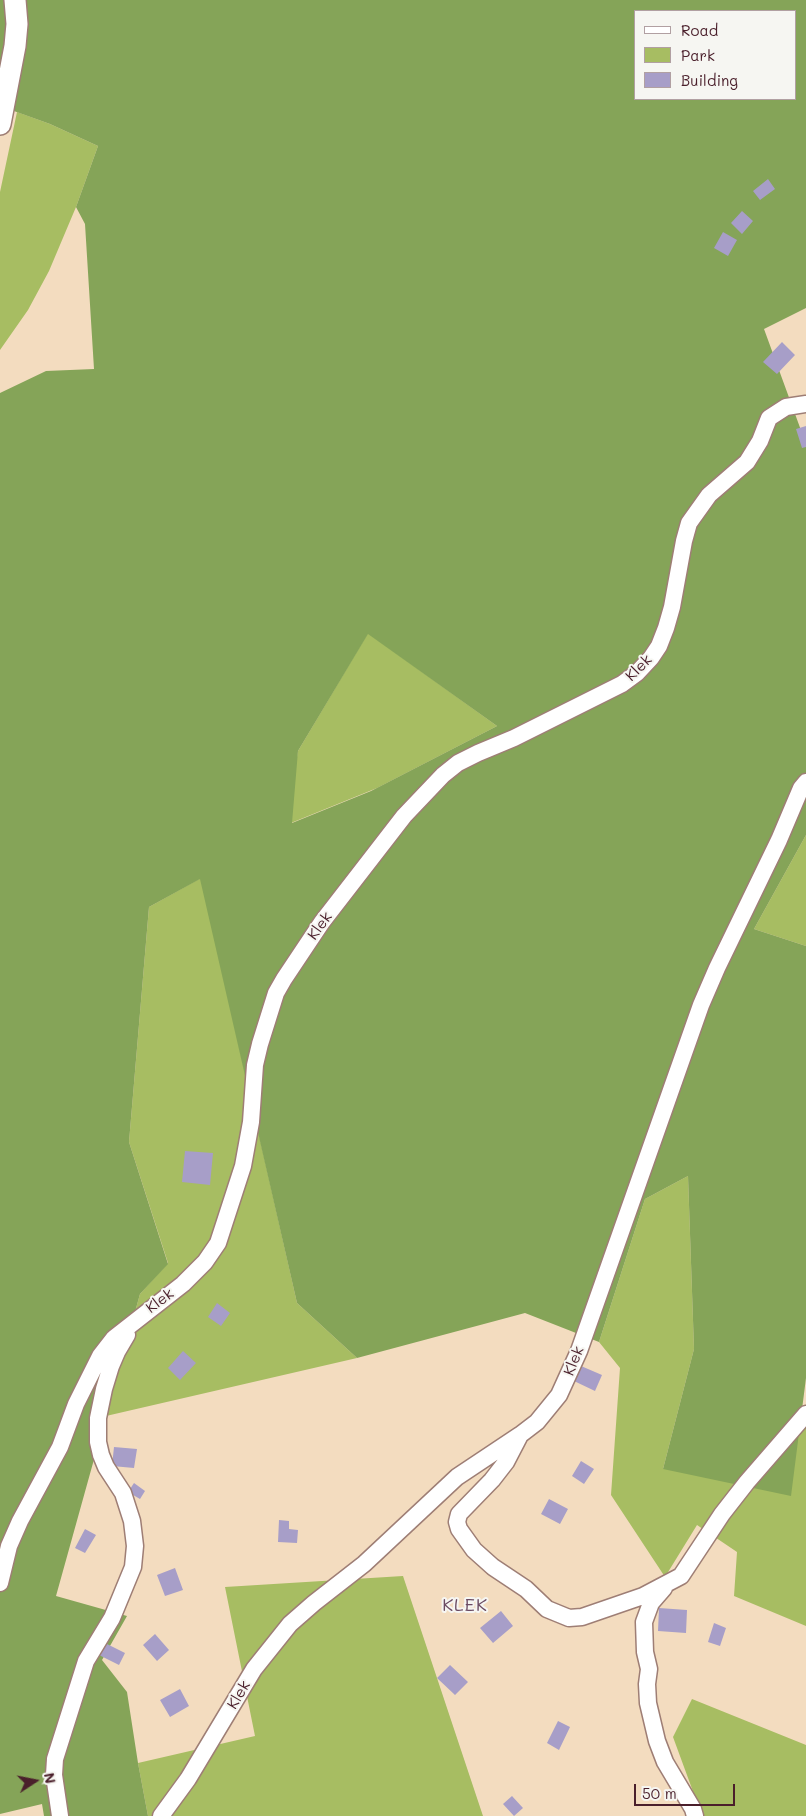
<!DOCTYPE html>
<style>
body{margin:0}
#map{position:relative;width:806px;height:1816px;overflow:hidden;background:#f3dcbf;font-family:Mali,sans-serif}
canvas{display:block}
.legend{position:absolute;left:634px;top:10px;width:162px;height:90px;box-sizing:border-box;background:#f6f6f2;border:1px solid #b1a0a2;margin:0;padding:6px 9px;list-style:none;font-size:15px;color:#4a1f2b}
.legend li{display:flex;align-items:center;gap:10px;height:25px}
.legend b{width:25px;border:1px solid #b1a0a2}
.north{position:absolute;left:10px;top:1756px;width:50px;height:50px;-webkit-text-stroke:4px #f6f6f2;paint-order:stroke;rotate:79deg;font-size:14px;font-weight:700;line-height:20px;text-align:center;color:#4a1f2b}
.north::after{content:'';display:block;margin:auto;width:18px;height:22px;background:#4a1f2b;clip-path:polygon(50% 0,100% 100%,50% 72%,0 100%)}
.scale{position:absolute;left:634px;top:1784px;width:101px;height:22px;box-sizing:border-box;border:2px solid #4a1f2b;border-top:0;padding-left:6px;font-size:15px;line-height:18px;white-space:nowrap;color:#4a1f2b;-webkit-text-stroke:4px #f6f6f2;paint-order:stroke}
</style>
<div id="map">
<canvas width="806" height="1816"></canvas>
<ul class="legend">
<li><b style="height:6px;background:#fff"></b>Road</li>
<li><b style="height:14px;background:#a7bd62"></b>Park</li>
<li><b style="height:14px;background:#a79ec8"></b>Building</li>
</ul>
<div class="north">N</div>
<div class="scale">50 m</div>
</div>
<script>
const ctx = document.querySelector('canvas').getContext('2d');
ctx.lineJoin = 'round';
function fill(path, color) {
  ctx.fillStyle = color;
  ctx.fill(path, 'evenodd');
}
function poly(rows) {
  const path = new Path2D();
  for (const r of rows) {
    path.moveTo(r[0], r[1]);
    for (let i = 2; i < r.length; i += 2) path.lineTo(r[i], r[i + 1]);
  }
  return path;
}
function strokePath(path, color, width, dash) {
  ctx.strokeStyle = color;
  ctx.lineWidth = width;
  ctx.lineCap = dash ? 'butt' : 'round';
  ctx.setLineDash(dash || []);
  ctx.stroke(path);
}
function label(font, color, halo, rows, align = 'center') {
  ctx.font = font + ' Mali,sans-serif';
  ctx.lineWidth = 4;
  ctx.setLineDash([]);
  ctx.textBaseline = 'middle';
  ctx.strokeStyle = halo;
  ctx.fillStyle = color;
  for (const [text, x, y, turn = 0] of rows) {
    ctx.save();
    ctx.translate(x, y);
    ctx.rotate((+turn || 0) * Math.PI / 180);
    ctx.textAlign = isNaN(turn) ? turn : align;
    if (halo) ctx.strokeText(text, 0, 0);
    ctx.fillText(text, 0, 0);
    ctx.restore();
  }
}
const green = poly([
 [17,112,50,124,98,146,76,207,49,271,28,310,0,350,0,192],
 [368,633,497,726,377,788,286,825,298,751],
 [806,835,806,946,754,929],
 [201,878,297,1303,357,1358,106,1416,140,1294,168,1263,129,1142,149,907],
 [688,1176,694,1349,663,1469,801,1418,806,1427,806,1626,734,1596,737,1552,697,1525,665,1577,611,1495,620,1368,599,1342,645,1199],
 [403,1576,483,1816,148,1816,138,1763,255,1736,225,1587],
 [692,1699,806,1745,806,1816,702,1816,673,1737]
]);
const forest = poly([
 [0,0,806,0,806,308,764,329,806,444,806,835,754,929,806,946,806,1378,791,1496,663,1469,694,1349,688,1176,645,1199,599,1342,525,1313,357,1358,297,1303,200,879,149,907,129,1142,168,1264,140,1294,56,1596,127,1616,102,1660,127,1692,138,1763,148,1816,44,1816,42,1804,0,1814,0,393,46,371,94,369,85,224,76,207,98,146,50,124,0,106],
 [635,11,795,11,795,99,635,99],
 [368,634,497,726,371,791,292,823,298,751]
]);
const building = poly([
 [768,179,775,189,760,200,753,191],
 [742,211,753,221,742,234,731,223],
 [723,232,737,240,728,256,714,248],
 [782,342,795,355,777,374,763,362],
 [806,426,806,447,802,448,796,429],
 [185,1151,213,1153,210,1185,182,1182],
 [217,1303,230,1313,221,1326,208,1317],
 [183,1351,196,1363,180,1380,168,1368],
 [581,1366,602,1375,595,1391,574,1381],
 [114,1447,137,1449,134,1468,112,1466],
 [581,1461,594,1469,584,1484,572,1476],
 [134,1483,145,1491,140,1499,128,1492],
 [549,1499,568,1509,560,1524,541,1514],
 [279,1520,289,1521,289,1529,298,1530,297,1543,278,1542],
 [85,1529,96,1535,85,1553,75,1548],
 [175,1568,183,1590,165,1596,157,1575],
 [659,1608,687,1610,686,1633,658,1631],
 [501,1611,513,1626,493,1643,480,1628],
 [714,1623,726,1628,720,1646,708,1642],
 [155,1634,169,1650,157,1661,143,1645],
 [105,1643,125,1653,119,1665,99,1655],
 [450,1665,468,1682,455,1695,437,1678],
 [180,1689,189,1706,170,1717,160,1700],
 [558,1721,570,1727,559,1750,547,1743],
 [512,1796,523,1808,514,1816,503,1804]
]);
const minor = poly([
 [519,1437,506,1462,492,1480,459,1514,457,1522,459,1529,474,1550,493,1567,526,1589,547,1609,569,1618,582,1617,643,1596,681,1576,722,1514,747,1482,806,1414],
 [0,1583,9,1546,20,1521,60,1447,76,1404,100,1356,114,1338,183,1284,205,1262,218,1243,243,1166,251,1122,255,1065,260,1044,276,993,284,979,322,922,404,816,443,775,458,763,478,753,514,738,622,684,637,673,651,658,659,646,666,628,672,607,684,541,689,523,709,495,747,462,760,441,769,418,786,407,806,404],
 [664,1588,651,1603,644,1622,645,1652,649,1669,647,1684,648,1703,657,1741,665,1762,693,1809,695,1816],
 [60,1816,54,1775,55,1759,86,1661,112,1618,133,1567,135,1546,132,1521,123,1493,106,1467,101,1455,98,1442,98,1418,104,1389,111,1366,117,1352,127,1335],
 [161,1816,188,1779,254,1669,290,1624,314,1603,364,1564,457,1477,520,1435,537,1422,559,1395,579,1351,701,1005,717,968,779,840,801,788,806,782]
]);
const major = poly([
 [0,124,15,46,17,24,15,0]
]);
const streetNames = [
 ["Klek",639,668,-45],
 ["Klek",320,926,-54],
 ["Klek",160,1301,-37],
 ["Klek",574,1361,-68],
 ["Klek",239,1695,-59]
];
const quarterNames = [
 ["KLEK",465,1605]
];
fill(green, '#a7bd62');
fill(forest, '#85a458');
fill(building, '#a79ec8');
strokePath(minor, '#9e7e75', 19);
strokePath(major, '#9e7e75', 24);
strokePath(minor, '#fff', 16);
strokePath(major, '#fff', 21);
label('15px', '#4a1f2b', '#f6f6f2', streetNames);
ctx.letterSpacing = '1px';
label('18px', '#6b4b62', '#f6f6f2', quarterNames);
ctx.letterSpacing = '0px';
</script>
